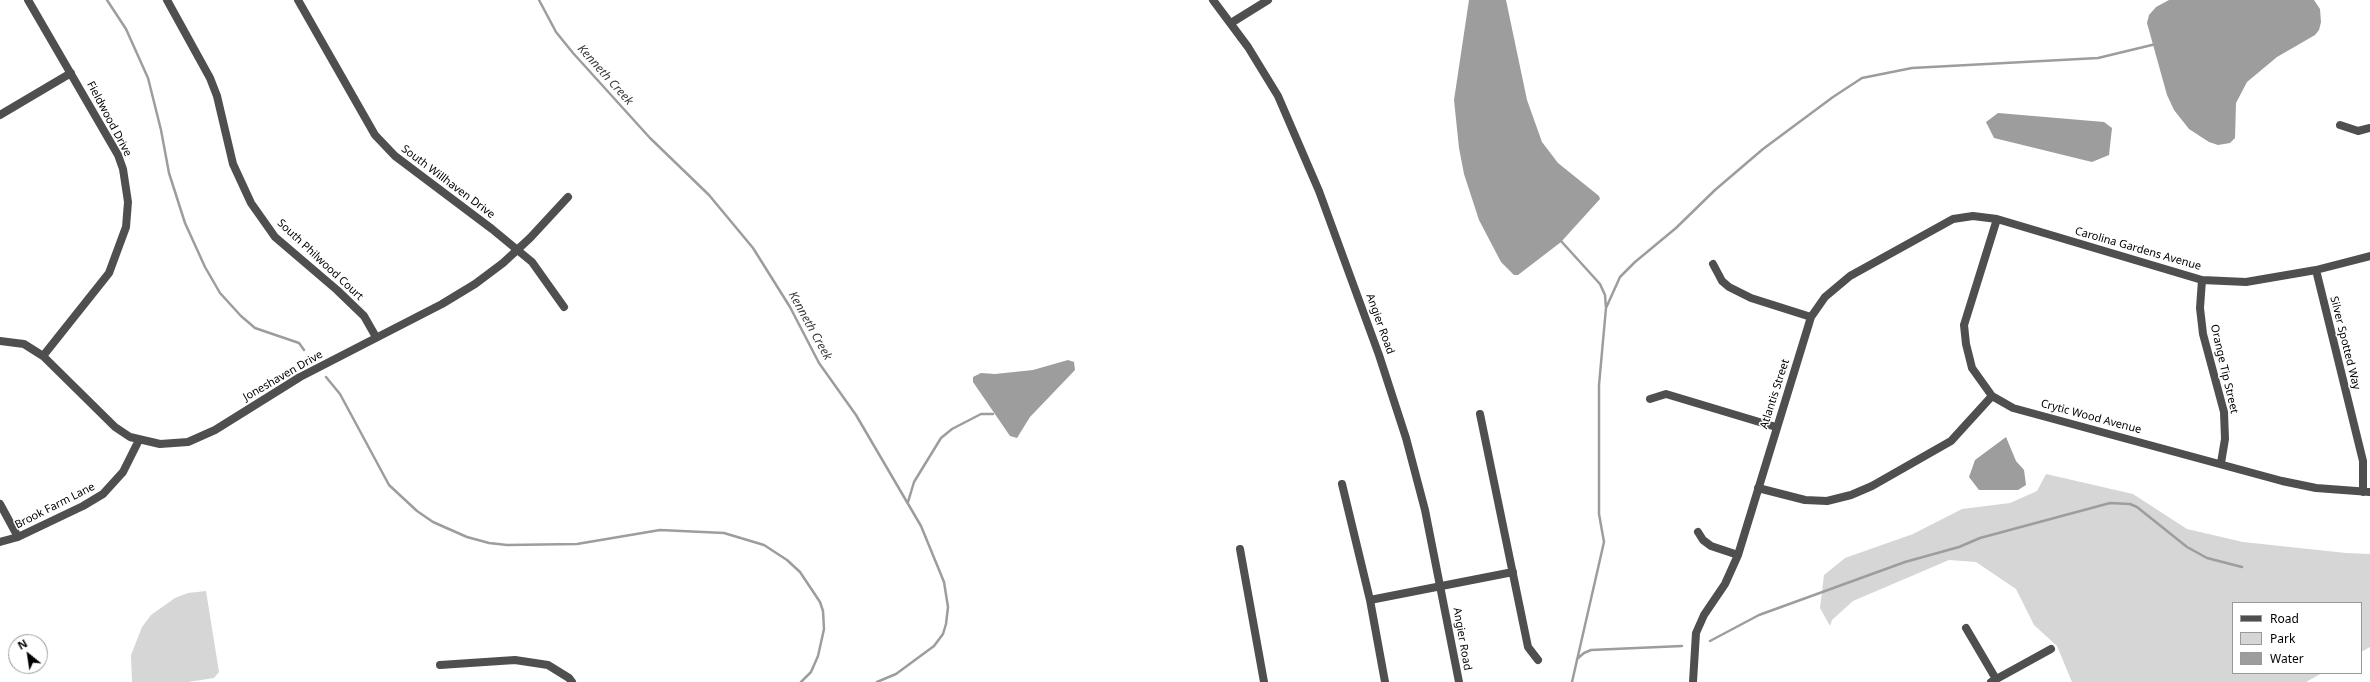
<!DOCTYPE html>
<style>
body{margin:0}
#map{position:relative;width:2370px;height:682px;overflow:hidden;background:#fff;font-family:"Noto Sans",sans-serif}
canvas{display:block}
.legend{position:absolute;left:2232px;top:602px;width:130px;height:72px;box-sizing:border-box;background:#fff;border:1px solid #999;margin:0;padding:5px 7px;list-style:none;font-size:12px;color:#000}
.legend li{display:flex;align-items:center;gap:8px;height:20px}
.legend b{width:20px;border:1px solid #999}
.north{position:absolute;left:8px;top:634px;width:40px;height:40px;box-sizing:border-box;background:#fff;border:1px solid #999;border-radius:50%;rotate:330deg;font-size:11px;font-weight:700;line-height:16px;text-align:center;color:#000}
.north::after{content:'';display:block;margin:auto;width:14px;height:18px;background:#000;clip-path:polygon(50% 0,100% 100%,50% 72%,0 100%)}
</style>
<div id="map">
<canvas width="2370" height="682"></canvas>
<ul class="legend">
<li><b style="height:5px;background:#4f4f4f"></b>Road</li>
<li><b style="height:11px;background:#d6d6d6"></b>Park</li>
<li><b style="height:11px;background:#9d9d9d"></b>Water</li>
</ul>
<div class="north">N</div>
</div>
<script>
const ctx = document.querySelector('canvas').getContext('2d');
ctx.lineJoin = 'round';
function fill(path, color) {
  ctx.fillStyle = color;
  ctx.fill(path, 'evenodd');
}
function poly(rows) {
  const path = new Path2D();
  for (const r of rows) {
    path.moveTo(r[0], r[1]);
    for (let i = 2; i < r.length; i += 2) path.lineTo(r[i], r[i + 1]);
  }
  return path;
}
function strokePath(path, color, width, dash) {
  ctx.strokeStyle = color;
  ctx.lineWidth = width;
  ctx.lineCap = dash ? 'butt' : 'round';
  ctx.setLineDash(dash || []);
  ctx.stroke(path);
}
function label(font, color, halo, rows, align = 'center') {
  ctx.font = font + ' "Noto Sans",sans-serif';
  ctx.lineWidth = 3;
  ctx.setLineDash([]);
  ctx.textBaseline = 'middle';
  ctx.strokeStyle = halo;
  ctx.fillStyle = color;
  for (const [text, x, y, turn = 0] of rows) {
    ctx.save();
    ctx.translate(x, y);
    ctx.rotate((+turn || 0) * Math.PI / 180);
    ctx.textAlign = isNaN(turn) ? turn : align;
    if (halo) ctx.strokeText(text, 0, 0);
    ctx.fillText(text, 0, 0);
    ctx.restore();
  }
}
const green = poly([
 [2046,474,2133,494,2187,529,2243,542,2346,553,2370,554,2370,647,2361,652,2361,603,2233,603,2233,673,2322,673,2306,682,2072,682,2057,646,2034,625,2016,589,1976,562,1949,560,1853,601,1832,620,1830,626,1820,608,1824,575,1845,558,1913,534,1962,509,2010,503,2037,491],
 [206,591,219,672,214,678,188,682,132,682,131,655,142,627,151,615,175,598,188,593]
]);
const water = poly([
 [1469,0,1506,0,1527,100,1542,142,1558,163,1599,196,1600,199,1561,242,1518,275,1514,275,1501,262,1479,220,1464,174,1459,148,1454,100],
 [2169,0,2314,0,2320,9,2321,22,2319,30,2315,35,2277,57,2247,82,2236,103,2235,138,2230,143,2218,145,2209,142,2189,129,2174,110,2167,95,2147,23,2149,15,2156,7],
 [1998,113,2104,122,2112,128,2109,155,2092,162,1994,138,1986,122],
 [1068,360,1074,362,1075,370,1030,417,1017,438,1010,436,973,382,973,377,981,373,995,374,1033,370],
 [2006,437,2016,461,2024,470,2026,485,2018,490,1979,490,1969,477,1975,460]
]);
const stream = poly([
 [107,0,126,29,148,78,161,130,169,173,185,223,205,267,220,293,241,316,255,328,299,343,304,350],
 [539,0,556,32,573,53,650,138,709,195,753,248,790,307,819,363,856,415,921,526,944,582,948,607,946,624,943,634,934,646,896,674,877,682],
 [1561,241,1600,284,1605,295,1606,308,1599,385,1599,514,1604,542,1572,682],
 [1606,308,1620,277,1635,262,1676,228,1715,190,1763,149,1833,97,1862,78,1912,68,2098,58,2156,44],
 [326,377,340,394,389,485,417,511,433,522,467,537,489,543,507,545,577,544,660,530,724,533,764,545,787,560,800,572,820,602,823,611,824,629,818,656,811,672,801,682],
 [908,502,914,482,941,438,952,429,981,414,993,414],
 [1710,641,1759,615,1905,562,1959,547,1980,538,2110,503,2130,504,2137,507,2187,547,2207,558,2242,567],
 [1577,659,1584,653,1591,650,1682,646]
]);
const minor = poly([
 [28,0,118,155,123,169,128,202,126,227,109,273,43,356],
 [167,0,210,78,217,96,233,164,251,203,275,237,337,290,364,316,376,337],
 [298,0,375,135,395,156,492,229,532,262,564,307],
 [1231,23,1268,0],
 [0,115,71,73],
 [2340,125,2358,131,2370,128],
 [1997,219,1964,325,1966,344,1972,368,1992,396,2013,408,2282,481,2316,488,2370,492],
 [1713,264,1722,281,1729,287,1751,298,1811,317],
 [2316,270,2363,461,2363,492],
 [2202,280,2200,308,2203,334,2224,412,2225,439,2221,463],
 [0,341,24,344,43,356,115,427,130,437,160,444,188,442,215,430,300,377,442,304,475,284,503,263,530,238,568,197],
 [1650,399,1666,394,1776,427],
 [1480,414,1528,647,1538,660],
 [1342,484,1370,600,1385,682],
 [1758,488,1805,500,1827,501,1851,495,1872,486,1951,441,1992,396],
 [0,504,18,537],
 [1698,532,1703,540,1711,546,1738,555],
 [0,542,18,537,83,506,103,494,123,472,139,440],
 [1240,549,1264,682],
 [1370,600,1513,572],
 [1966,628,1996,679],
 [440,665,515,660,548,665,569,678,572,682],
 [1693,682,1696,633,1704,615,1725,584,1738,555,1811,317,1825,297,1850,276,1953,219,1973,216,1997,219,2202,280,2246,282,2316,270,2370,256],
 [1991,682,2051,649]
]);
const tertiary = poly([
 [1213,0,1248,47,1278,96,1319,191,1379,355,1406,438,1425,510,1459,682]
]);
const streetNames = [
 ["Fieldwood Drive",109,119,62],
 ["South Willhaven Drive",448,182,37],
 ["Carolina Gardens Avenue",2138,249,16],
 ["South Philwood Court",320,260,43],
 ["Angier Road",1380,324,70],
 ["Silver Spotted Way",2345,343,76],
 ["Orange Tip Street",2224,369,77],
 ["Joneshaven Drive",283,376,-30],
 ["Atlantis Street",1775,394,-72],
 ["Crytic Wood Avenue",2091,417,15],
 ["Brook Farm Lane",55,506,-27],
 ["Angier Road",1462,639,80]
];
const waterNames = [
 ["Kenneth Creek",605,75,48],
 ["Kenneth Creek",810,326,61]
];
fill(green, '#d6d6d6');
fill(water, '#9d9d9d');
strokePath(stream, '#9d9d9d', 2.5);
strokePath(minor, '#4f4f4f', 8);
strokePath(tertiary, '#4f4f4f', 8);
label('11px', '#000', '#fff', streetNames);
label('italic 12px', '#3e3e3e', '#fff', waterNames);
</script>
